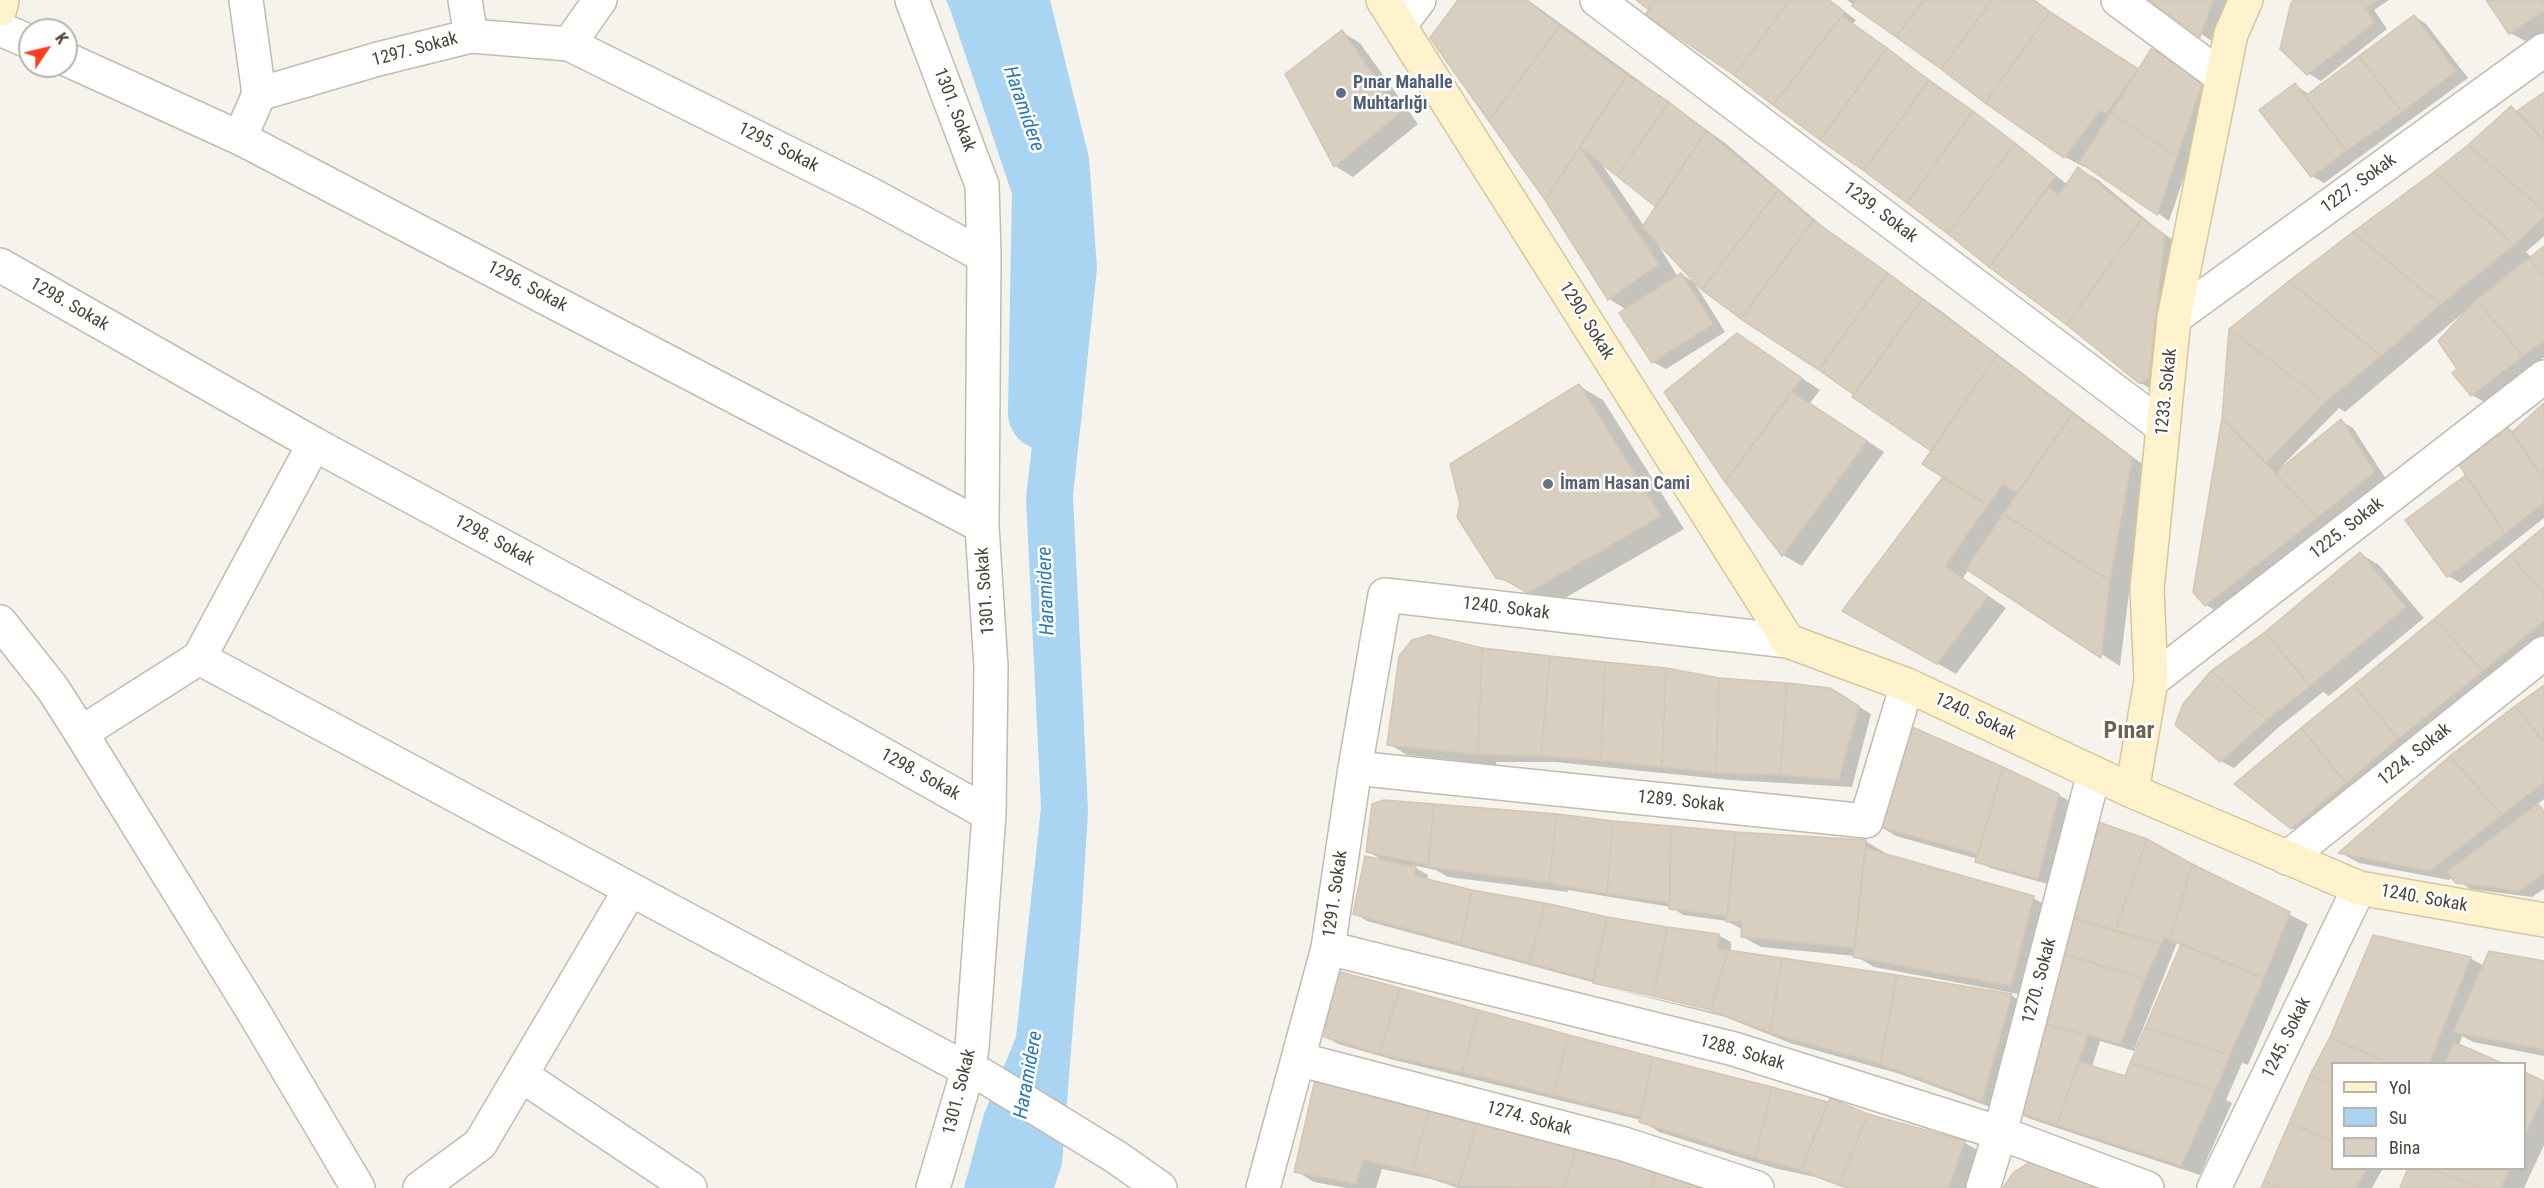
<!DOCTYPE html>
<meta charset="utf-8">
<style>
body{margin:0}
#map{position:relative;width:2544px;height:1188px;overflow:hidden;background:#f6f3ec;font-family:"Roboto Condensed",sans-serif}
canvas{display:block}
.legend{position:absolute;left:2331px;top:1062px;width:195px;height:108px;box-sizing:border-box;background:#fff;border:2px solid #b7b4b0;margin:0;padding:8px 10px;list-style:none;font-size:18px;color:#4b4439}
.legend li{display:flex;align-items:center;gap:12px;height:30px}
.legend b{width:30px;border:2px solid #b7b4b0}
.north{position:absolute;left:18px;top:18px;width:60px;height:60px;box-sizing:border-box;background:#fff;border:2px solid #b7b4b0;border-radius:50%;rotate:55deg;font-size:16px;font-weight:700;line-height:24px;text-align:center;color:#4b4439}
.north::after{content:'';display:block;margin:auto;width:21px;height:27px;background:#fc3f1d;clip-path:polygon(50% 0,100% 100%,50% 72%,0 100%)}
</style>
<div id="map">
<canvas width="2544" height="1188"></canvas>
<ul class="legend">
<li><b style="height:8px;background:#fff3cd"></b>Yol</li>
<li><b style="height:16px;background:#a9d4f2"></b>Su</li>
<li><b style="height:16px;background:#d8cfc1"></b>Bina</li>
</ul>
<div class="north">K</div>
</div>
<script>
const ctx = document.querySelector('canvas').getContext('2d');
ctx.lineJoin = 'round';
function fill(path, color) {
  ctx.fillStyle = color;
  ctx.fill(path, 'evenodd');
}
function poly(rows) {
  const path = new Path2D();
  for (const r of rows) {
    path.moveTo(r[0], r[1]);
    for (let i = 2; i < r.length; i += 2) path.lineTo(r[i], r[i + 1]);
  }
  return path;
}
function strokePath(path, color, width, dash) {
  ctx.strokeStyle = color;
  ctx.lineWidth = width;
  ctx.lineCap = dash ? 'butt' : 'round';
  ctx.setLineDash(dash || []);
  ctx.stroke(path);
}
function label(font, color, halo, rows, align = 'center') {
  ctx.font = font + ' "Roboto Condensed",sans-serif';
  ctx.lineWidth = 5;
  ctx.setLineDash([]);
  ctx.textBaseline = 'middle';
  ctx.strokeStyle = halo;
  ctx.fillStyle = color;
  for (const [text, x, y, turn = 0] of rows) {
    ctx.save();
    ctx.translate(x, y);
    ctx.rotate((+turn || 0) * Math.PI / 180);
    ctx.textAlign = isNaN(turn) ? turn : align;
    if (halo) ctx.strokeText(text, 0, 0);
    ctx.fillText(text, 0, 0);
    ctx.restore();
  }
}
const water = poly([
 [946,0,1050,0,1089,158,1097,268,1073,496,1088,810,1081,925,1062,1164,1054,1188,964,1188,984,1114,1016,1037,1041,808,1026,498,1055,244]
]);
const shadow = poly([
 [1460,0,1528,0,1725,143,1826,229,1941,311,2150,470,2129,593,2120,666,1969,569,1963,578,2006,608,1956,674,1844,611,1946,476,1933,450,1856,394,1653,236,1678,277,1681,274,1694,282,1725,332,1666,369,1653,362,1627,310,1609,299,1547,199,1432,38],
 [1601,163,1657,207,1644,226],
 [1638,0,1829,0,1856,20,1853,24,1986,121,2068,185,2079,169,2097,179,2161,232,2184,247,2159,394,2141,383,1990,265],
 [1847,0,2035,0,2063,21,2139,70,2216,84,2169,221,2086,164,2084,167,2065,157],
 [2152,0,2235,0,2219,46],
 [2296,0,2389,0,2374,10,2387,29,2321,81,2308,73],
 [2488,0,2544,0,2544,33,2529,43,2510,33],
 [2414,16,2426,24,2468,78,2324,183,2312,176,2295,85,2310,95],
 [1342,32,1360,43,1418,124,1353,177,1335,166],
 [2544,93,2544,236,2526,252,2531,257,2544,247,2544,357,2484,402,2472,395,2459,370,2463,313,2345,412,2339,408,2283,465,2285,467,2341,421,2353,428,2386,479,2225,616,2206,605,2195,591,2224,418,2436,172,2511,108,2518,112],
 [1737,335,1820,390,1810,403,1884,452,1802,566,1783,555,1727,481,1666,393],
 [1579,386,1603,400,1684,529,1553,605,1497,577],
 [2544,405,2544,518,2461,583,2448,576,2508,428,2514,432],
 [2544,530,2544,639,2305,835,2292,828],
 [2361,554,2379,565,2424,618,2329,696,2323,692,2279,727,2234,768,2221,761,2177,725,2265,633],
 [1482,649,1719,680,1830,689,1871,714,1852,787,1730,780,1555,762,1496,762,1496,765,1407,755,1389,744],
 [2544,687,2544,799,2536,805,2544,810,2544,889,2532,897,2470,889,2453,877,2449,880,2359,863,2341,853],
 [2059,795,2071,802,2051,885,1990,868,1977,861,1978,859,1896,836,1878,825],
 [1384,801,1736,834,1865,841,1884,852,1884,855,2033,898,2052,908,2029,996,1874,967,1855,956,1761,947,1743,937,1743,930,1727,921,1683,915,1671,907,1568,890,1568,892,1448,877,1436,870,1411,865,1428,875,1427,881,1606,918,1718,935,1731,942,1731,952,2012,996,2030,1006,2001,1111,1900,1074,1790,1043,1725,1017,1602,986,1718,1013,1719,1010,1596,982,1599,984,1367,921,1354,913,1384,861,1367,851],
 [2191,865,2308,924,2248,1065,2242,1063,2226,1100,2232,1103,2200,1175,2078,1135,2028,1118,2015,1111],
 [2177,943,2182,945,2126,1077,2092,1067,2100,1041,2134,1051],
 [2470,958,2484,966,2544,963,2544,1056,2473,1042,2462,1036,2459,1046,2500,1064,2332,1064,2332,1168,2383,1168,2372,1188,2263,1188,2331,1039],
 [1326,1037,1653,1058,1829,1103,1965,1143,1983,1153,1971,1188,1845,1188,1815,1177,1774,1168,1659,1132,1641,1120,1394,1060,1338,1044],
 [2524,1074,2544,1082,2544,1145,2524,1188,2401,1188,2410,1168,2524,1168],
 [1316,1082,1727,1188,1458,1188,1431,1179,1382,1169,1376,1188,1346,1188,1314,1182,1296,1171]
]);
const river = poly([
 [986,0,1049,188,1045,413]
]);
const building = poly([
 [1458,0,1526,0,1560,26,1489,121,1430,38,1458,0],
 [1636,0,1656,0,1649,10,1636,0],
 [1656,0,1790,0,1734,75,1645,15,1656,0],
 [1790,0,1829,0,1845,12,1773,105,1734,75,1790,0],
 [1856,0,1924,0,1896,37,1852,6,1856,0],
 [1924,0,1992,0,1941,69,1896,37,1924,0],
 [1992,0,2034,0,2050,12,1985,103,1941,69,1992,0],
 [2149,0,2213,0,2200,37,2149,0],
 [2294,0,2360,0,2375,22,2307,75,2280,49,2291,3,2294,0],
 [2360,0,2379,0,2366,8,2360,0],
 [2486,0,2544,0,2544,11,2509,34,2486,0],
 [2050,12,2138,69,2106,114,2100,110,2064,158,1985,103,2050,12],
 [2414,15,2456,71,2402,112,2359,56,2414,15],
 [1842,16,1887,48,1820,140,1773,105,1842,16],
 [1560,26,1627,75,1545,200,1489,121,1560,26],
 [1342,30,1400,113,1334,167,1285,74,1342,30],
 [1887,48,1929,80,1864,171,1820,140,1887,48],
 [2151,49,2205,76,2177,157,2111,113,2151,49],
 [2359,56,2402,112,2346,151,2305,96,2359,56],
 [1627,75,1669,102,1617,176,1580,147,1627,75],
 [1929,80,1973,111,1907,203,1864,171,1929,80],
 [2295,83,2346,151,2311,177,2259,110,2295,83],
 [2544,92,2544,140,2517,111,2544,92],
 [1669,102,1706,131,1656,207,1617,176,1669,102],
 [2511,106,2544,141,2544,211,2468,145,2511,106],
 [1973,111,2015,143,1948,234,1907,203,1973,111],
 [2111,113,2177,157,2157,215,2079,162,2111,113],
 [1706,131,1778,190,1702,290,1642,227,1706,131],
 [2015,143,2056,176,1989,267,1948,234,2015,143],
 [2468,145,2544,211,2544,217,2514,245,2434,172,2468,145],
 [1580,147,1659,264,1608,300,1545,200,1580,147],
 [2078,167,2142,219,2067,325,1989,267,2049,187,2059,195,2078,167],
 [2434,172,2514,245,2440,305,2353,232,2434,172],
 [1778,190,1813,220,1741,319,1702,290,1778,190],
 [2142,219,2165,235,2149,377,2140,384,2067,325,2142,219],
 [1813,220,1888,273,1819,370,1741,319,1813,220],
 [2353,232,2440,305,2381,356,2289,281,2353,232],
 [2544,246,2544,276,2529,258,2544,246],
 [2529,258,2544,276,2544,340,2523,356,2476,300,2529,258],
 [1681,273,1713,324,1652,363,1619,313,1681,273],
 [1888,273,1922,299,1854,395,1819,370,1888,273],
 [2289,281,2381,356,2325,402,2229,329,2289,281],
 [1922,299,1997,355,1931,451,1852,397,1922,299],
 [2476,300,2523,356,2471,396,2452,373,2457,369,2438,341,2476,300],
 [2229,329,2325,402,2266,463,2222,418,2229,329],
 [1737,333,1802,378,1725,482,1664,392,1737,333],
 [1997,355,2073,413,2017,493,2003,484,1988,505,1922,464,1997,355],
 [1579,384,1661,516,1528,593,1506,580,1496,578,1457,517,1460,504,1450,464,1579,384],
 [1792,392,1867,441,1782,556,1725,482,1792,392],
 [2544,403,2544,479,2512,432,2544,403],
 [2073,413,2132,458,2110,581,2003,514,2073,413],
 [2222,418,2318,517,2205,606,2193,592,2222,418],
 [2341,419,2375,472,2318,517,2275,473,2341,419],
 [2507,426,2544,479,2544,502,2505,534,2459,465,2507,426],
 [2466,475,2505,534,2447,577,2405,520,2466,475],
 [1942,478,1988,505,1945,566,1988,596,1937,664,1842,611,1942,478],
 [2003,514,2110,581,2101,658,1966,569,2003,514],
 [2544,527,2544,594,2510,555,2544,527],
 [2360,552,2406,607,2310,686,2265,632,2360,552],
 [2510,555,2544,594,2544,621,2483,671,2434,619,2510,555],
 [2434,619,2483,671,2398,739,2354,685,2434,619],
 [2265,632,2310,686,2267,720,2211,671,2265,632],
 [1429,635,1482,648,1478,755,1387,745,1399,656,1412,640,1429,635],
 [1482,648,1550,656,1541,756,1478,755,1482,648],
 [1550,656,1605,662,1601,761,1541,756,1550,656],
 [1605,662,1666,668,1662,767,1601,761,1605,662],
 [1666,668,1719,678,1716,773,1662,767,1666,668],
 [2211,671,2267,720,2220,762,2175,725,2183,704,2211,671],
 [1719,678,1787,683,1780,775,1716,773,1719,678],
 [1787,683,1830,688,1859,706,1839,780,1780,775,1787,683],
 [2354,685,2398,739,2346,783,2301,728,2354,685],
 [2544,685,2544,742,2515,706,2544,685],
 [2515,706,2544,742,2544,782,2502,815,2450,756,2515,706],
 [1910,726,2003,767,1978,854,1876,826,1910,726],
 [2301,728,2346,783,2291,829,2234,784,2301,728],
 [2450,756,2502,815,2430,871,2338,853,2450,756],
 [2003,767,2059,794,2038,879,1975,862,2003,767],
 [1384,800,1434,804,1428,865,1366,852,1372,804,1384,800],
 [1434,804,1557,814,1549,883,1428,867,1434,804],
 [2538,804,2544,811,2544,873,2519,891,2456,883,2446,872,2538,804],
 [1557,814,1613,821,1607,894,1549,883,1557,814],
 [2090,819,2147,839,2115,931,2064,915,2090,819],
 [1613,821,1671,826,1670,903,1607,894,1613,821],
 [1671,826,1736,832,1727,916,1669,909,1671,826],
 [1736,832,1866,840,1855,948,1741,937,1742,921,1726,922,1736,832],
 [2147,839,2192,864,2170,940,2164,937,2161,944,2115,931,2147,839],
 [1865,848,2034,896,2011,986,1853,957,1865,848],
 [1365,856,1416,867,1415,876,1472,890,1461,944,1353,914,1365,856],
 [2192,864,2290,912,2264,978,2170,940,2192,864],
 [1472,890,1545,903,1529,963,1461,944,1472,890],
 [1545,903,1607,917,1593,980,1529,963,1545,903],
 [2064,915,2161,944,2145,979,2054,951,2064,915],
 [1607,917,1667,927,1653,996,1593,983,1607,917],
 [1667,927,1719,934,1718,949,1728,950,1711,1010,1653,996,1667,927],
 [2373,935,2471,957,2429,1064,2391,1064,2330,1037,2373,935],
 [2181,944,2264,978,2230,1055,2145,1028,2181,944],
 [1728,950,1782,958,1770,1033,1711,1010,1728,950],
 [2054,951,2145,979,2121,1044,2038,1022,2054,951],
 [2489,951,2544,961,2544,1050,2453,1032,2489,951],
 [1782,958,1897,975,1880,1064,1770,1033,1782,958],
 [1337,971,1400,988,1379,1054,1324,1037,1337,971],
 [1897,975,2012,994,1982,1101,1880,1064,1897,975],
 [1400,988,1479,1010,1462,1072,1379,1054,1400,988],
 [1479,1010,1569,1035,1553,1095,1462,1072,1479,1010],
 [2038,1022,2088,1035,2057,1125,2013,1111,2038,1022],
 [2145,1028,2230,1055,2215,1091,2130,1063,2145,1028],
 [1569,1035,1653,1057,1640,1117,1553,1095,1569,1035],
 [2330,1037,2391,1064,2332,1064,2332,1085,2310,1075,2330,1037],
 [2454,1042,2504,1064,2444,1064,2454,1042],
 [1653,1057,1772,1087,1755,1158,1639,1122,1653,1057],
 [2079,1062,2125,1076,2130,1063,2215,1091,2181,1166,2057,1125,2079,1062],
 [2524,1072,2544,1081,2544,1094,2524,1137,2524,1072],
 [2310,1075,2332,1085,2332,1141,2289,1123,2310,1075],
 [1315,1080,1430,1107,1412,1171,1363,1160,1356,1184,1294,1172,1315,1080],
 [1772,1087,1828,1102,1801,1170,1755,1158,1772,1087],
 [1830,1098,1868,1114,1839,1185,1801,1170,1830,1098],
 [1430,1107,1479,1118,1458,1186,1412,1171,1430,1107],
 [1868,1114,1965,1141,1949,1188,1850,1188,1839,1185,1868,1114],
 [1479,1118,1577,1145,1564,1188,1458,1186,1479,1118],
 [2289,1123,2332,1141,2332,1168,2367,1168,2356,1188,2282,1188,2264,1181,2289,1123],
 [1577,1145,1657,1166,1651,1188,1564,1188,1577,1145],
 [2030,1162,2046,1164,2122,1188,2003,1188,2013,1173,2030,1162],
 [1657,1166,1728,1188,1651,1188,1657,1166],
 [2408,1168,2430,1168,2481,1188,2400,1188,2408,1168],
 [2430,1168,2510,1168,2501,1188,2481,1188,2430,1168],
 [2264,1181,2282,1188,2261,1188,2264,1181]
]);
const street = poly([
 [246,0,259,94],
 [465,0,471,36],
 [912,0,982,185,984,256,982,526,991,667,989,814,972,1048,968,1070,933,1188],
 [1597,0,2163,427],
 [2118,0,2222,77],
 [1400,25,1419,0],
 [0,29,30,42],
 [569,44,870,194,984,256],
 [66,59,240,138,982,526],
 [240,138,259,94,378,59,471,36,569,44,600,0],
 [0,265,314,444,736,672,989,814],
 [2174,318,2544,50],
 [0,622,53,689,81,733,253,1011,358,1188],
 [199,658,968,1070,982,1075,1116,1157,1160,1188],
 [2151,681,2544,377],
 [81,733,199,658,314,444],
 [1355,768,1866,821,1907,685],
 [2287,858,2544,653],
 [1328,948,1734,1049,2000,1133,2147,1188],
 [1298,1059,1624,1144,1757,1188],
 [521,1075,690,1188],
 [420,1188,480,1144,630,890],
 [1263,1188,1328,948,1355,768,1385,595,1788,641],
 [1983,1188,2000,1133,2094,773],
 [2214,1188,2359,888]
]);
const secondary = poly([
 [1383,0,1788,641,1907,685,2132,791,2359,888,2544,920],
 [0,9,2,0],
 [2132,791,2151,681,2147,589,2174,318,2231,34,2246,0]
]);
const markers = [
 [1341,93,6,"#5c6f8a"],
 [1548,484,6,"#6b7280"]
];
const streetNames = [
 ["1297. Sokak",415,50,-15],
 ["1301. Sokak",954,110,69],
 ["1295. Sokak",778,148,27],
 ["1227. Sokak",2359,184,-36],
 ["1239. Sokak",1880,213,37],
 ["1296. Sokak",527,287,28],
 ["1298. Sokak",69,305,30],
 ["1290. Sokak",1586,321,58],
 ["1233. Sokak",2167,392,-84],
 ["1225. Sokak",2347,529,-38],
 ["1298. Sokak",494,541,28],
 ["1301. Sokak",986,591,-94],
 ["1240. Sokak",1506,609,7],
 ["1240. Sokak",1975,717,25],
 ["1224. Sokak",2415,755,-39],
 ["1298. Sokak",920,775,29],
 ["1289. Sokak",1681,802,6],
 ["1291. Sokak",1336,894,-82],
 ["1240. Sokak",2424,899,10],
 ["1270. Sokak",2040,981,-75],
 ["1245. Sokak",2287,1038,-64],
 ["1288. Sokak",1742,1053,16],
 ["1301. Sokak",960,1092,-76],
 ["1274. Sokak",1529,1119,15]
];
const serviceNames = [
 ["Pınar Mahalle",1353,83],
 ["Muhtarlığı",1353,104]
];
const worshipNames = [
 ["İmam Hasan Cami",1560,484]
];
const waterNames = [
 ["Haramidere",1023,109,71],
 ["Haramidere",1047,591,-92],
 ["Haramidere",1029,1075,-80]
];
const districtNames = [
 ["Pınar",2129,732]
];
fill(water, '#a9d4f2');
fill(shadow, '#0003');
strokePath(river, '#a9d4f2', 74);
fill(building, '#d8cfc1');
strokePath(building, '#d3c7b4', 1.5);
strokePath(street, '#c2bbae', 36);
strokePath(secondary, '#d6c79b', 36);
strokePath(street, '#fff', 33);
strokePath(secondary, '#fff3cd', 33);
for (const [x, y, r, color] of markers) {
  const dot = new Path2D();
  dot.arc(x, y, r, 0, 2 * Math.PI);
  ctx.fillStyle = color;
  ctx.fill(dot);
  strokePath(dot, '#fff', 2);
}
label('18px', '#4b4439', '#fff', streetNames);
label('bold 18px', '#4e5e75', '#fff', serviceNames, 'left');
label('bold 18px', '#5b616d', '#fff', worshipNames, 'left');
label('italic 20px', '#2e7ab2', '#fff', waterNames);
label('bold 24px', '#6e6250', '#fff', districtNames);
</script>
